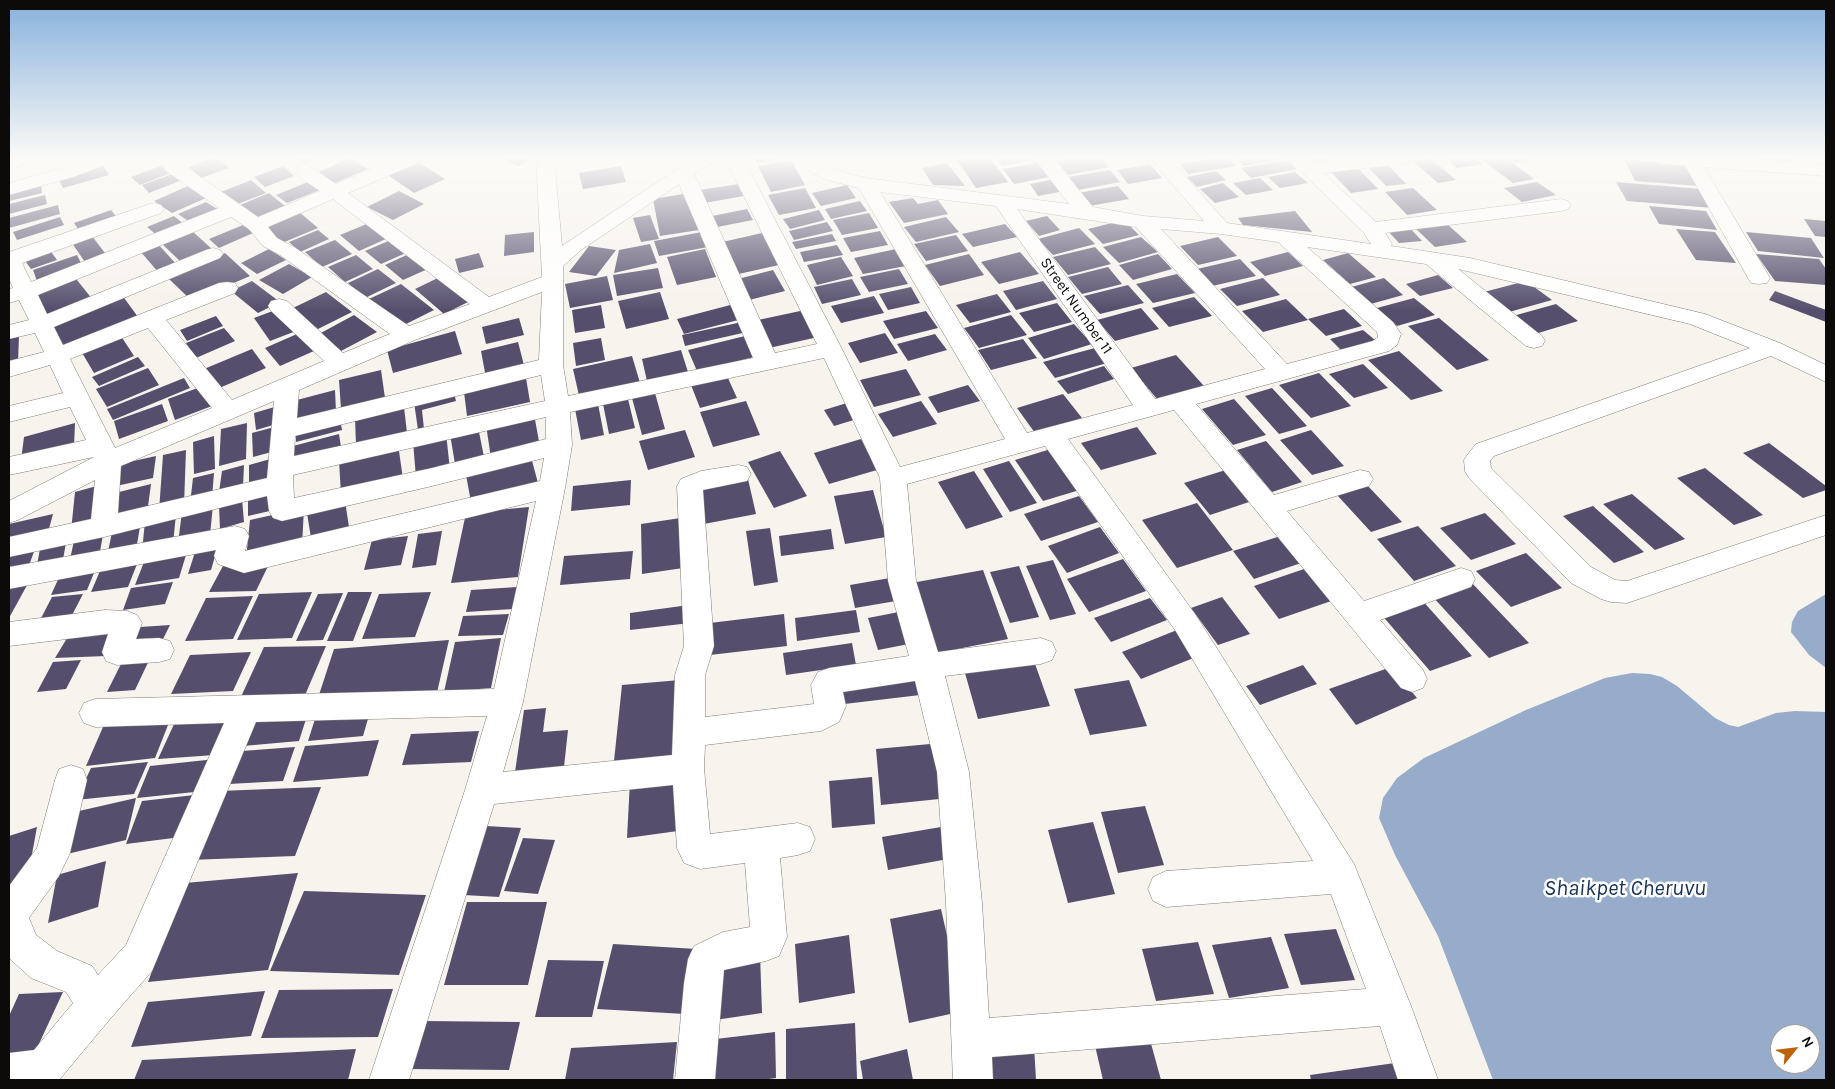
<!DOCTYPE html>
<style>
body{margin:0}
#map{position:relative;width:1835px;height:1089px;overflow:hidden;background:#f7f3ed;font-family:Karla,sans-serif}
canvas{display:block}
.frame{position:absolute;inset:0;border:10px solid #0d0b09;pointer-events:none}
.north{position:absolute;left:1770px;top:1024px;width:50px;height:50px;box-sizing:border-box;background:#fff;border:1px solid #9e9d9d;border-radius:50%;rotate:61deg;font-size:14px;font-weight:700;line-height:20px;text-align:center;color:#0d0b09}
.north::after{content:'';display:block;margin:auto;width:18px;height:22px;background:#bd6206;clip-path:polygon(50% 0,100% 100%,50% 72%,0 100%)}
</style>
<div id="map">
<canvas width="1835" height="1089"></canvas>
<div class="frame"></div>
<div class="north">N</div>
</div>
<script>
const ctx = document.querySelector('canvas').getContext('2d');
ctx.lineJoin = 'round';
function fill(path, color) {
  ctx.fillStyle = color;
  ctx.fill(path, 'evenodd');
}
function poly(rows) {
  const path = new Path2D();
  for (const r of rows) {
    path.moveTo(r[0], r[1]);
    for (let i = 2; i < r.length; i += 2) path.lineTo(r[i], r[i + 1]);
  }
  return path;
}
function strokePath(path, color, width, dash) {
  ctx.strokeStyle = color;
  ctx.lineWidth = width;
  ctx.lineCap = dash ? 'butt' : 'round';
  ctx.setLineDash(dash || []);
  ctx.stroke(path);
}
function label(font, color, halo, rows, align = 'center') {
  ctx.font = font + ' Karla,sans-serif';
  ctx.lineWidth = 5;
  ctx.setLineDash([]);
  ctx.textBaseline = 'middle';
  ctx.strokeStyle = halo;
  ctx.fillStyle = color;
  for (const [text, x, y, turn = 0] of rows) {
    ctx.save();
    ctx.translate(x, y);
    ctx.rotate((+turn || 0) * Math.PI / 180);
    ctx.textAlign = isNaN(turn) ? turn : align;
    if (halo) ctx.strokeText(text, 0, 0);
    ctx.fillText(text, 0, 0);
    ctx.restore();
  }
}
const water = poly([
 [1826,594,1826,668,1809,655,1791,632,1792,622,1798,611],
 [1632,673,1650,674,1662,677,1677,686,1715,718,1729,725,1738,727,1776,713,1795,711,1826,712,1826,1080,1493,1080,1438,936,1395,855,1379,818,1383,798,1397,778,1424,758,1526,710,1605,678],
 [1780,1034,1810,1034,1810,1064,1780,1064]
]);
const building = poly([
 [212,158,218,158,229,168,201,178,189,167],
 [300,158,319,158,303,165,295,160],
 [349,158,368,169,335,183,317,173],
 [499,158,532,158,518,166],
 [754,158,780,158,780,159,756,163],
 [970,158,990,158,1008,182,976,188,957,160],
 [996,158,1038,158,1039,159,1002,166],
 [1074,158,1101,158,1109,167,1068,175,1057,161],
 [1218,158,1228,158,1236,166,1188,174,1180,164],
 [1236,158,1283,158,1283,159,1243,166],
 [1310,158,1334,158,1334,159,1313,162],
 [1430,158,1456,180,1438,183,1413,161],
 [1446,158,1476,158,1483,164,1457,168],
 [1480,158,1506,158,1534,179,1513,183],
 [1509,158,1528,158,1531,160,1515,163],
 [1754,158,1791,158,1794,164,1754,159],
 [1624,159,1685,165,1699,186,1635,181],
 [791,160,805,185,771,192,758,166],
 [1287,160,1297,169,1251,178,1241,168],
 [418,162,445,179,414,193,388,175],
 [1042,162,1054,176,1014,184,1003,169],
 [947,163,965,186,933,185,922,168],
 [1386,163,1406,184,1386,186,1367,166],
 [1150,164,1162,178,1128,184,1117,170],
 [103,165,109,175,63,188,58,178],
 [163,165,171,173,140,185,131,177],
 [283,166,294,176,265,187,254,177],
 [621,166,626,182,583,189,579,173],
 [1357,167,1378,189,1351,193,1330,171],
 [1110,170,1120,182,1078,190,1068,177],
 [1216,171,1226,180,1197,187,1187,177],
 [1295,172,1308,183,1280,188,1268,177],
 [175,173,182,180,149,193,142,185],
 [1260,178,1273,190,1246,195,1233,183],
 [1055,179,1064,191,1038,196,1030,184],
 [251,180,266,193,235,205,221,192],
 [310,181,320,190,287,203,276,195],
 [1537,182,1556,195,1522,202,1504,188],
 [1616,182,1701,189,1713,208,1627,201],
 [41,183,42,193,9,201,9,191],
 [1223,183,1239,197,1215,203,1200,189],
 [739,184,744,196,704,203,700,190],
 [847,185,856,198,821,206,812,193],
 [188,186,206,198,172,213,154,201],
 [1118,186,1129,199,1089,206,1078,193],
 [805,188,816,208,779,215,768,195],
 [1413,188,1437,210,1407,215,1385,192],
 [399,191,424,204,393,220,367,207],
 [269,193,286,207,256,219,240,205],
 [689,193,699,230,660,236,653,199],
 [45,195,47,204,9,214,9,204],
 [913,198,918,204,938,200,948,214,904,223,889,202],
 [860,201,867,211,831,219,825,209],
 [206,202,219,210,191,223,178,214],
 [58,205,60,214,9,228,9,218],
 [1649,206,1706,211,1717,230,1659,224],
 [747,209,753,220,712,228,707,217],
 [111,210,119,220,81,233,74,223],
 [819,210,825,220,790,229,783,219],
 [298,211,318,228,282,243,262,226],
 [1295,211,1312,232,1243,225,1238,218],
 [869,213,878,228,842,235,833,220],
 [650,215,659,239,641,242,633,218],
 [174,216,185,225,159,237,147,227],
 [1047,216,1060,230,1039,236,1026,221],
 [60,217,64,225,17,240,13,232],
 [946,217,959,232,916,242,904,227],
 [1804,219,1826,221,1826,237,1815,236],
 [1124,220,1139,235,1103,244,1088,229],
 [827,222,833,231,794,240,789,231],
 [369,223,388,238,359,251,340,235],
 [1446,223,1467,242,1435,247,1415,228],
 [1005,224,1017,237,973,247,962,234],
 [243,225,253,233,219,248,209,239],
 [1409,227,1422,241,1399,243,1387,230],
 [1079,228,1095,244,1053,255,1038,239],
 [1676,229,1715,232,1736,263,1696,260],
 [191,230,212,249,181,262,161,243],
 [318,230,329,239,300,252,289,242],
 [880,231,888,245,851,252,843,238],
 [534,232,534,252,504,256,505,235],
 [702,232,708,247,659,256,654,241],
 [1746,232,1811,238,1824,258,1758,251],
 [762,233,779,265,734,275,718,243],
 [832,234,836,241,796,249,792,242],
 [956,235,968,251,926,261,914,244],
 [92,236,108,257,87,265,72,243],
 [1141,237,1158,252,1119,263,1103,247],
 [1218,237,1237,256,1198,265,1180,246],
 [393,239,408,252,381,264,365,251],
 [335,240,352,254,322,267,305,252],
 [158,244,178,266,159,273,140,251],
 [650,244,657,263,614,273,619,250],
 [837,245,843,255,804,262,800,252],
 [589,246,616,250,596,276,569,272],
 [1095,247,1111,264,1068,275,1053,257],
 [49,249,57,260,31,269,23,258],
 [269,249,286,260,257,274,241,263],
 [705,249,716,277,677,285,667,257],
 [896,249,906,266,863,274,854,258],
 [1020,252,1039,274,999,284,981,262],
 [1288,252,1303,266,1265,276,1250,262],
 [225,253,250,276,192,301,168,278],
 [411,253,430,268,403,280,385,265],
 [479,253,484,267,459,273,455,259],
 [1348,253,1376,277,1350,284,1323,260],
 [969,254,984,275,940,286,925,265],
 [1158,254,1172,269,1133,280,1119,265],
 [1756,254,1819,259,1826,269,1826,285,1775,281],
 [77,255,82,265,37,281,33,270],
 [356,255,373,269,345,282,328,267],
 [841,257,853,276,817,285,807,265],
 [1240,259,1256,276,1212,286,1197,269],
 [289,264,312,277,283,294,259,280],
 [1108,267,1122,284,1082,294,1068,277],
 [658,268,663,288,617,296,613,275],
 [378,269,396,283,365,298,348,283],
 [899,269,908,284,869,292,860,277],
 [773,270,785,291,745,301,734,280],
 [1177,274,1195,293,1153,303,1136,284],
 [73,275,93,300,46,319,27,293],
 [444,275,474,299,444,314,415,289],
 [1438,275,1453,288,1420,296,1406,284],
 [607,276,613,300,570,308,565,284],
 [1263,278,1280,295,1237,306,1220,289],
 [1384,278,1403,295,1367,305,1348,288],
 [852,279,861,295,822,304,814,287],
 [252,281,280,302,258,313,231,291],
 [1043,281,1057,299,1016,310,1003,291],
 [1526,281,1552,300,1509,312,1484,292],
 [401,284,434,310,402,326,369,299],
 [1128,285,1144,303,1100,314,1084,296],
 [911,287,920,303,888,310,879,294],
 [1775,291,1826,310,1826,322,1769,300],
 [326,292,352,312,318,329,293,308],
 [660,292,669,319,626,329,618,301],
 [997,294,1011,312,970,323,956,305],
 [122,295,138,317,60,348,46,325],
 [874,296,884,313,841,323,831,306],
 [1194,297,1212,316,1169,327,1152,308],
 [1414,298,1435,315,1397,326,1377,308],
 [1286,299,1308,320,1263,332,1242,311],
 [738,303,746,318,684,334,677,319],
 [1057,303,1072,322,1034,332,1019,313],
 [1556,304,1578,321,1535,334,1513,316],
 [601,305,605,328,575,333,572,310],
 [1141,308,1159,329,1115,341,1097,320],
 [278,309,296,331,270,341,254,318],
 [1344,309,1362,326,1326,336,1308,319],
 [805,310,818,337,769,348,758,320],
 [926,311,938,328,894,339,883,321],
 [354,315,377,332,341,351,319,334],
 [1011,315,1027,335,979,348,964,328],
 [216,316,223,326,187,341,180,330],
 [519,318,524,335,486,344,482,327],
 [1439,318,1489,360,1457,370,1408,326],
 [742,322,747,332,685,346,682,335],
 [1074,324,1092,344,1044,359,1028,338],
 [224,328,235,341,196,358,186,343],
 [1363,330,1375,340,1341,350,1330,339],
 [455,331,462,354,393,373,387,350],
 [885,333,898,353,860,363,848,343],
 [297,334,314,351,280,366,265,348],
 [935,334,947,350,908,361,897,344],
 [19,335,18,364,9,366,9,337],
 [121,336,134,356,94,373,81,351],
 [745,336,754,357,697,371,688,350],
 [601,338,605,360,576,366,573,343],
 [1023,339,1037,358,991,370,978,350],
 [518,342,525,369,486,378,481,351],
 [1095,348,1107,363,1055,378,1043,362],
 [252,349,266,368,217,389,204,369],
 [681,350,688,372,647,381,642,359],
 [1399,351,1443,391,1411,400,1368,360],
 [1176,355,1204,386,1157,399,1131,368],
 [632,356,641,386,580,400,573,369],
 [138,357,145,366,99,386,92,377],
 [1363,364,1388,388,1354,398,1329,374],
 [1104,366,1114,379,1068,394,1057,381],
 [148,368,159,385,107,407,96,389],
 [906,369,921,395,874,407,860,380],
 [381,370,385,398,341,409,339,380],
 [1319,373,1351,406,1311,418,1279,385],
 [727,376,737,398,700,408,691,385],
 [184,378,190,388,113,420,107,409],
 [526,378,530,402,467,416,464,392],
 [968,385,980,401,938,413,928,397],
 [203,386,212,406,175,420,168,399],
 [1272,388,1307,426,1279,434,1245,396],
 [335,390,336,412,293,422,293,401],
 [454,393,456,401,422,410,424,429,418,430,414,402],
 [655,393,665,429,642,435,632,398],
 [1063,394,1082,418,1035,433,1017,408],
 [628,399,635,428,609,434,603,404],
 [1234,399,1266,435,1233,445,1202,409],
 [746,401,760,435,713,447,700,412],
 [921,401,937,424,893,437,878,414],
 [847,403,857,419,834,426,824,410],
 [162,404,168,421,119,439,114,421],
 [598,404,604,435,581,440,575,409],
 [278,406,280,423,256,430,254,413],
 [404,407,407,433,356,445,355,418],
 [534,414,540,447,491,458,486,425],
 [340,418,342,430,296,442,296,429],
 [75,423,74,446,21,461,24,437],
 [247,423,246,459,219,466,221,429],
 [278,426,279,450,253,457,252,433],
 [478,427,485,462,456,470,450,434],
 [1137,427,1157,454,1101,470,1081,443],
 [685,430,695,457,648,470,639,441],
 [1311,430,1344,466,1312,475,1280,440],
 [446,433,450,470,416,478,413,441],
 [339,434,341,447,294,459,293,446],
 [214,436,215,469,194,474,193,442],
 [861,439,877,470,829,484,814,453],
 [1266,441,1302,482,1272,492,1237,450],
 [1769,443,1826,486,1826,490,1803,498,1743,453],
 [398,444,403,479,341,495,339,460],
 [1054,448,1083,489,1043,501,1015,460],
 [186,450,184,505,159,511,163,455],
 [780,451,807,496,774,508,748,462],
 [156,456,153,478,116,486,120,464],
 [531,457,538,483,471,502,466,475],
 [274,458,275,481,249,488,249,465],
 [1009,461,1037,503,1010,512,983,469],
 [244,465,243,487,219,492,222,471],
 [1232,468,1258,499,1210,515,1184,483],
 [1705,468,1763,515,1734,525,1677,478],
 [974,471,1003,517,966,529,938,482],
 [214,473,212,498,190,504,193,478],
 [748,479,756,514,704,524,697,489],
 [631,480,630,505,571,511,573,486],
 [104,484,101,522,71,531,75,492],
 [151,484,147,514,106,524,111,494],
 [1367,485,1402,522,1371,532,1337,495],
 [873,490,886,537,845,544,834,496],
 [274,492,274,510,248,516,248,499],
 [1632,494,1685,539,1655,550,1603,504],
 [1079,496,1098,522,1041,541,1024,514],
 [242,499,244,522,220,529,219,506],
 [345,501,349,527,311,538,307,513],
 [1197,503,1233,550,1177,568,1142,520],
 [213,505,210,535,178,543,182,512],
 [1593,506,1644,552,1614,563,1563,516],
 [529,507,518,577,451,583,466,513],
 [304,508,302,546,246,559,250,520],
 [1485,513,1516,544,1471,560,1440,528],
 [53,514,47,536,9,546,9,524],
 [176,514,173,544,142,552,145,521],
 [687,517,690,567,642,574,641,524],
 [141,521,136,550,107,557,113,527],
 [1418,526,1456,566,1414,581,1377,539],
 [1100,527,1119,553,1067,573,1048,546],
 [770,528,778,582,754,586,746,531],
 [104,529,99,557,69,564,75,536],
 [831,529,834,549,781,556,779,536],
 [442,531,436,565,412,568,418,534],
 [1287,534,1310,560,1254,579,1233,551],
 [408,536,401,565,364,570,372,540],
 [67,537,62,565,36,571,41,543],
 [36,546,27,571,9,575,9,551],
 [218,546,211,570,188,574,196,549],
 [633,551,630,579,560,585,564,556],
 [1526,553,1562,588,1511,607,1476,571],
 [186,555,179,578,135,585,144,562],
 [139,559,128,587,91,592,103,564],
 [1123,559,1146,591,1089,612,1067,579],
 [1053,560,1076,614,1050,620,1026,566],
 [270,562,256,591,209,592,224,564],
 [1019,566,1039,617,1010,623,990,572],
 [1310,567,1337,599,1279,619,1254,586],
 [96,568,87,590,51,595,61,573],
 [983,570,1008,639,927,655,906,584],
 [31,578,9,618,9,580],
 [890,578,896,601,855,608,850,585],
 [173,582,165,604,123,610,131,588],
 [1471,582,1529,643,1489,658,1432,596],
 [517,587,513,609,466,612,471,590],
 [312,592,292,638,237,640,259,594],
 [348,592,372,592,353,641,327,641],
 [431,592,415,637,362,639,379,594],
 [343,593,323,640,296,641,318,594],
 [83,594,70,619,39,622,52,597],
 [253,596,233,639,185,641,206,598],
 [1222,597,1250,634,1218,645,1191,608],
 [1150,598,1167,620,1111,642,1094,618],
 [1421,599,1472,656,1430,671,1380,613],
 [689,605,690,623,630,630,630,613],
 [856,610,860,632,797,641,795,618],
 [904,611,914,643,878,650,868,618],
 [509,614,503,635,458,636,463,616],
 [784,614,787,646,710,655,710,623],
 [170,625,158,649,128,651,140,627],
 [121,629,106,656,55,658,72,630],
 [1177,630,1196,657,1141,679,1122,652],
 [501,638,491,688,444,692,455,642],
 [449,640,436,697,315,707,334,649],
 [852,643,856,665,786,675,783,653],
 [326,646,303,700,239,701,264,647],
 [153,652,135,690,107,692,126,654],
 [251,652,233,691,171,694,190,655],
 [81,660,66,689,37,692,53,662],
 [1034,661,1050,706,978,719,965,673],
 [1303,665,1317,684,1260,705,1246,686],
 [1391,667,1417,698,1356,725,1329,689],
 [915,673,920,695,836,705,831,684],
 [680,680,675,756,614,761,622,685],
 [1129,680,1147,726,1090,735,1074,689],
 [546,708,543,732,568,730,564,767,515,772,524,710],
 [370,712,363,736,308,741,316,716],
 [307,716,299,741,243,746,253,721],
 [230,718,215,755,158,759,175,722],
 [170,720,155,758,86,766,103,727],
 [479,731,471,762,402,765,411,734],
 [379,740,368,776,293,782,305,746],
 [941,743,949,798,881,805,876,749],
 [295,747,283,781,229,784,242,751],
 [216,759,204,791,137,798,150,766],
 [148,762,134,794,76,800,91,768],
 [686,774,685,830,627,838,630,781],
 [872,777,875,824,832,828,829,781],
 [321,787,295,856,189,860,219,791],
 [203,794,189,836,126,844,142,801],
 [136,798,126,840,67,854,79,811],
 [1145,806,1164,865,1118,873,1101,812],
 [1093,822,1115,894,1068,903,1048,830],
 [486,826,521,828,499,897,464,895],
 [37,827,27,881,9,887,9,836],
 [941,827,948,859,888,870,882,837],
 [523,838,555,840,538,894,504,891],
 [106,861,98,907,48,923,57,875],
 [298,873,268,970,148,982,185,883],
 [304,891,426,895,399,975,270,971],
 [467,902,547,902,528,985,444,985],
 [941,909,964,1011,909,1023,890,919],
 [1336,929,1355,980,1301,985,1284,934],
 [849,935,855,993,799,1003,795,944],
 [1271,937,1289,988,1229,998,1212,945],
 [1198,942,1214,994,1156,1001,1142,949],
 [613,944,697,949,685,1014,597,1009],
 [760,953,762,1013,715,1020,714,959],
 [548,960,604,961,592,1017,535,1017],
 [393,989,378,1037,261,1038,279,990],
 [265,991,251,1036,131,1047,148,1002],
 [63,992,31,1061,9,1062,9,1016,19,994],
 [423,1021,520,1022,509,1070,409,1069],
 [855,1023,857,1079,786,1080,786,1029],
 [1147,1029,1161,1080,1103,1080,1093,1037],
 [775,1032,776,1078,761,1080,707,1080,707,1040],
 [677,1042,673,1080,565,1080,571,1048],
 [988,1045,1034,1046,1036,1080,989,1080],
 [356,1049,348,1080,134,1080,142,1060],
 [907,1049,913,1080,863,1080,860,1061],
 [1395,1063,1402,1080,1311,1080,1310,1075]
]);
const minor = poly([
 [9,158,31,158,29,162,9,171,9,158],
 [89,158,112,158,105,165,73,177,9,195,9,183,59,169,89,158],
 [276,158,297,158,336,184,397,158,422,158,420,162,348,193,489,297,542,277,536,158,554,158,562,246,694,158,715,158,713,162,694,174,775,353,817,344,725,158,743,158,842,349,900,467,1005,439,859,188,824,179,805,168,797,158,816,158,838,171,866,178,1069,204,1034,158,1053,158,1093,207,1143,216,1204,221,1150,158,1169,158,1227,223,1371,244,1364,233,1288,158,1308,158,1313,163,1356,158,1411,158,1409,162,1402,164,1323,173,1376,222,1561,199,1568,201,1571,205,1568,209,1561,211,1385,233,1392,244,1391,246,1470,258,1705,314,1780,343,1826,365,1826,382,1771,356,1494,456,1490,461,1491,468,1591,567,1615,580,1627,581,1826,515,1826,535,1627,603,1611,602,1601,599,1571,583,1469,478,1465,471,1464,460,1468,454,1476,444,1750,348,1690,324,1458,269,1542,336,1545,341,1542,346,1534,348,1526,346,1426,264,1307,247,1393,322,1401,334,1397,345,1389,351,1196,404,1274,495,1360,470,1369,472,1373,479,1369,486,1287,511,1364,601,1461,568,1471,571,1475,579,1471,587,1380,620,1423,670,1427,679,1423,688,1412,692,1401,688,1174,410,1068,439,1195,614,1354,864,1411,1006,1438,1080,1398,1080,1380,1026,992,1057,993,1080,953,1080,946,903,937,772,915,681,843,692,846,706,839,722,821,731,705,745,704,768,710,834,798,823,810,827,815,839,810,851,798,855,780,858,787,937,779,956,766,961,724,970,715,1080,675,1080,684,983,688,959,694,946,723,932,750,927,745,863,700,869,684,863,677,848,673,785,494,804,409,1080,369,1080,465,790,487,716,256,722,152,971,110,1019,59,1080,9,1080,9,1053,34,1050,73,1003,66,992,31,978,9,958,9,886,37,848,55,780,59,769,71,765,83,769,87,780,70,853,59,876,29,918,36,935,57,951,92,966,98,975,126,945,224,723,95,727,84,723,79,713,84,703,95,699,494,689,536,501,244,573,218,564,214,556,216,550,9,589,9,567,235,526,245,529,249,536,245,551,540,481,544,458,432,486,282,521,273,518,269,511,267,496,104,537,9,557,9,537,91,519,95,480,18,520,9,523,9,501,94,457,9,475,9,457,86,440,70,407,9,422,9,406,63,393,50,365,9,377,9,361,44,352,35,333,9,339,9,325,29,320,19,300,9,303,9,289,13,288,9,279,9,252,147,205,154,203,161,205,164,209,161,213,22,263,31,282,219,208,165,170,163,166,165,162,172,160,179,162,258,217,320,191,278,162,276,158],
 [679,184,753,358,568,396,563,365,563,266,581,250,679,184],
 [880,192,996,206,1133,405,1027,433,880,192],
 [333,199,470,304,409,326,294,247,277,238,268,227,333,199],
 [1017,209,1136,227,1265,369,1155,399,1017,209],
 [231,217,249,229,263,246,280,255,390,334,343,353,287,301,279,299,271,301,268,306,271,311,324,361,232,400,166,320,235,293,238,288,235,283,227,282,219,283,63,345,54,327,220,258,223,254,220,250,213,248,206,250,47,314,38,295,231,217],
 [1161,229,1221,234,1278,242,1377,332,1378,337,1373,341,1287,364,1161,229],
 [542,292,539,360,297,418,299,390,415,340,542,292],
 [148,328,212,408,115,448,70,359,148,328],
 [824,358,880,478,888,581,909,656,829,668,818,672,811,685,814,704,705,717,705,675,714,646,703,490,747,481,751,474,747,467,738,465,701,471,681,479,677,486,684,646,675,675,672,755,503,772,523,702,565,488,572,445,570,412,824,358],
 [541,375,545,401,294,456,295,436,541,375],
 [274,401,267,478,118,513,121,466,274,401],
 [546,417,546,439,432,468,294,498,293,475,546,417],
 [1045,446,1175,630,1313,861,1166,871,1153,877,1148,889,1153,901,1166,907,1331,894,1366,989,989,1018,982,903,969,772,945,676,1041,664,1052,660,1056,651,1052,642,1041,638,938,652,916,581,907,484,1045,446],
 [1654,158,1738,158,1826,164,1826,176,1704,167,1770,278,1767,283,1759,284,1751,283,1748,278,1685,165,1663,164,1656,162,1654,158],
 [105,610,127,611,137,615,142,623,136,639,159,638,170,641,174,650,170,659,159,662,117,665,106,661,102,652,108,634,9,646,9,622,105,610]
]);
const farStreetnames = [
 ["Street Number 11",1076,306,55]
];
const nearWaternames = [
 ["Shaikpet Cheruvu",1625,889]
];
fill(water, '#97acca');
fill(building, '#554f6d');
strokePath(minor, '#807c77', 1);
fill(minor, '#fff');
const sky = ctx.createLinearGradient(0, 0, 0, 310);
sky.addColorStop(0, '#87b1dc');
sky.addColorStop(0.51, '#fbfaf7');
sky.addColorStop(1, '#fbfaf700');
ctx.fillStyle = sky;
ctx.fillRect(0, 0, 1835, 310);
label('15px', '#0d0b09', '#fff', farStreetnames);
label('italic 22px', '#15315a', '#fff', nearWaternames);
</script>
